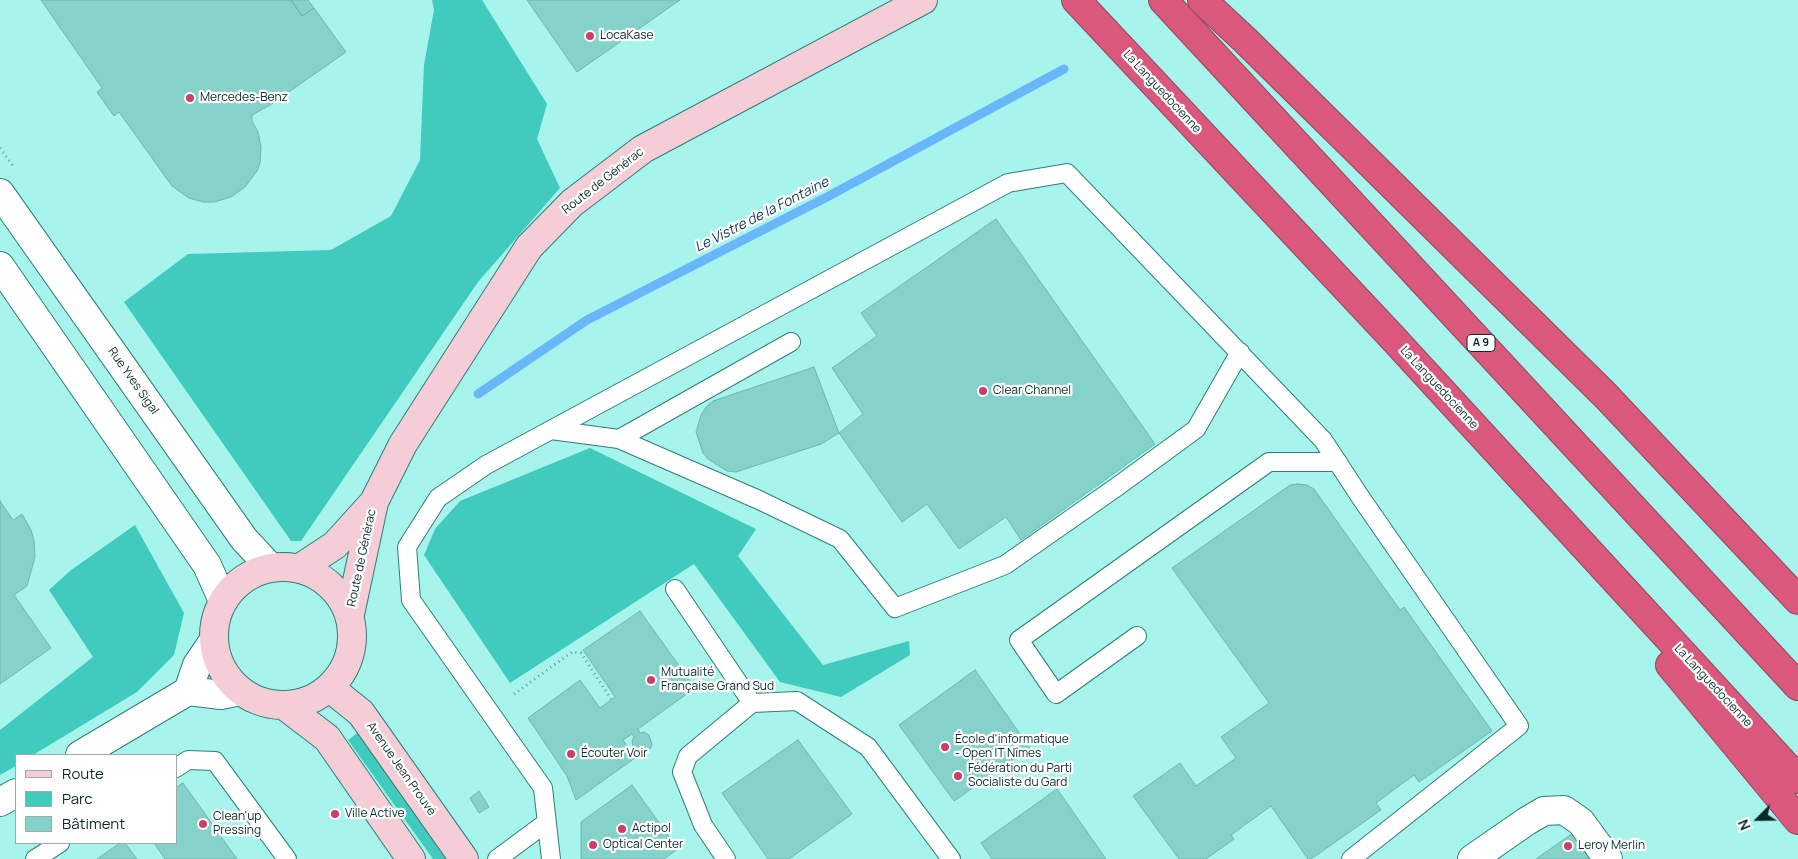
<!DOCTYPE html>
<meta charset="utf-8">
<style>
body{margin:0}
#map{position:relative;width:1798px;height:859px;overflow:hidden;background:#a6f4eb;font-family:Manrope,sans-serif}
canvas{display:block}
.legend{position:absolute;left:15px;top:754px;width:162px;height:90px;box-sizing:border-box;background:#fff;border:1px solid #9daaa9;margin:0;padding:6px 9px;list-style:none;font-size:15px;color:#092b28}
.legend li{display:flex;align-items:center;gap:10px;height:25px}
.legend b{width:25px;border:1px solid #9daaa9}
.north{position:absolute;left:1733px;top:794px;width:50px;height:50px;-webkit-text-stroke:4px #fff;paint-order:stroke;rotate:247deg;font-size:14px;font-weight:700;line-height:20px;text-align:center;color:#092b28}
.north::after{content:'';display:block;margin:auto;width:18px;height:22px;background:#092b28;clip-path:polygon(50% 0,100% 100%,50% 72%,0 100%)}
</style>
<div id="map">
<canvas width="1798" height="859"></canvas>
<ul class="legend">
<li><b style="height:6px;background:#f4cdd7"></b>Route</li>
<li><b style="height:14px;background:#41cabe"></b>Parc</li>
<li><b style="height:14px;background:#85d2ca"></b>Bâtiment</li>
</ul>
<div class="north">N</div>
</div>
<script>
const ctx = document.querySelector('canvas').getContext('2d');
ctx.lineJoin = 'round';
function fill(path, color) {
  ctx.fillStyle = color;
  ctx.fill(path, 'evenodd');
}
function poly(rows) {
  const path = new Path2D();
  for (const r of rows) {
    if (r.length === 3) {
      path.moveTo(r[0] + r[2], r[1]);
      path.arc(r[0], r[1], r[2], 0, 2 * Math.PI);
      continue;
    }
    path.moveTo(r[0], r[1]);
    for (let i = 2; i < r.length; i += 2) path.lineTo(r[i], r[i + 1]);
  }
  return path;
}
function strokePath(path, color, width, dash) {
  ctx.strokeStyle = color;
  ctx.lineWidth = width;
  ctx.lineCap = dash ? 'butt' : 'round';
  ctx.setLineDash(dash || []);
  ctx.stroke(path);
}
function label(font, color, halo, rows, align = 'center') {
  ctx.font = font + ' Manrope,sans-serif';
  ctx.lineWidth = 4.5;
  ctx.setLineDash([]);
  ctx.textBaseline = 'middle';
  ctx.strokeStyle = halo;
  ctx.fillStyle = color;
  for (const [text, x, y, turn = 0] of rows) {
    ctx.save();
    ctx.translate(x, y);
    ctx.rotate((+turn || 0) * Math.PI / 180);
    ctx.textAlign = isNaN(turn) ? turn : align;
    if (halo) ctx.strokeText(text, 0, 0);
    ctx.fillText(text, 0, 0);
    ctx.restore();
  }
}
const green = poly([
 [432,0,482,0,547,104,537,139,560,188,478,282,301,541,291,541,124,302,188,254,331,250,391,216,420,160,424,65,434,10],
 [590,448,756,529,738,556,823,665,909,641,910,655,841,697,780,682,694,564,510,683,424,555,435,529,460,501],
 [135,525,184,613,174,655,137,692,33,755,16,755,16,766,0,775,0,730,93,657,49,590,71,570],
 [360,731,448,859,433,859,348,740]
]);
const stream = poly([
 [478,394,587,320,827,197,1064,69]
]);
const building = poly([
 [41,0,291,0,302,16,314,8,346,52,270,105,252,115,252,121,258,132,261,147,260,163,257,171,245,187,231,197,214,202,203,202,189,198,172,186,119,112,114,116,97,92,102,88,41,0],
 [291,0,308,0,314,8,302,16,291,0],
 [527,0,680,0,577,72,527,0],
 [996,219,1155,444,1021,540,1006,517,959,549,927,504,902,522,839,433,863,414,832,368,877,336,861,313,996,219],
 [814,367,839,433,821,444,736,472,727,471,708,459,703,453,696,432,701,415,707,406,713,401,814,367],
 [1298,484,1307,485,1314,489,1400,610,1404,607,1492,731,1419,782,1414,775,1376,803,1381,810,1311,859,1308,859,1271,806,1231,835,1234,839,1206,859,1179,859,1133,796,1180,763,1196,786,1236,758,1221,737,1269,703,1172,568,1290,485,1298,484],
 [0,501,13,520,22,514,31,530,34,540,35,557,27,586,14,595,51,648,0,684,0,501],
 [640,611,695,688,638,729,640,733,644,732,649,735,652,744,651,748,641,752,636,751,633,746,632,741,634,737,632,734,623,740,635,758,576,800,567,776,528,718,580,680,600,708,615,697,583,650,640,611],
 [975,670,1030,748,954,801,899,725,975,670],
 [798,740,852,814,789,859,768,859,722,793,798,740],
 [183,783,237,859,165,859,154,843,176,843,176,787,183,783],
 [632,785,678,849,664,859,581,859,581,822,632,785],
 [1057,789,1106,859,992,859,981,843,1057,789],
 [479,791,489,807,479,813,470,798,479,791],
 [1573,833,1592,859,1536,859,1573,833],
 [120,843,125,843,137,859,97,859,120,843]
]);
const path = poly([
 [0,148,13,166],
 [514,694,572,652,581,653,611,699]
]);
const service = poly([
 [551,430,619,439,759,500,840,539,895,608,1005,565,1118,486,1196,429,1240,352],
 [619,439,791,342],
 [675,589,752,703],
 [1137,636,1056,694,1019,640,1269,462,1338,462],
 [176,768,188,760,215,761,287,859],
 [35,859,60,843],
 [497,859,547,822],
 [551,859,543,788,411,600,407,547,438,498,486,465,1008,183,1067,173,1323,440,1361,498,1519,726,1351,859],
 [726,859,703,825,682,772,688,756,752,703,797,701,868,747,951,859]
]);
const minor = poly([
 [1472,859,1527,821,1544,811,1564,810,1581,822,1608,859]
]);
const tertiary = poly([
 [0,193,244,539,270,567],
 [0,266,207,565,223,601],
 [188,691,197,665,214,640],
 [188,691,221,695,240,691],
 [80,755,188,691],
 [0,802,16,793]
]);
const secondary = poly([
 [283,636,69],
 [300,568,335,545,374,502],
 [350,614,374,502,403,444,529,247,572,203,643,149,923,0],
 [330,688,361,713,464,859],
 [285,706,327,738,411,859]
]);
const motorway = poly([
 [1076,0,1391,336,1798,779],
 [1163,0,1798,686],
 [1202,0,1245,40,1606,396,1798,600],
 [1670,665,1798,820]
]);
const markers = [
 [590,36,5,"#cc3e69"],
 [190,98,5,"#cc3e69"],
 [983,391,5,"#cc3e69"],
 [651,680,5,"#cc3e69"],
 [945,747,5,"#cc3e69"],
 [571,754,5,"#cc3e69"],
 [958,776,5,"#cc3e69"],
 [335,814,5,"#cc3e69"],
 [203,824,5,"#cc3e69"],
 [622,829,5,"#cc3e69"],
 [593,845,5,"#cc3e69"],
 [1568,846,5,"#cc3e69"]
];
const shields = [
 [1481,343,28]
];
const shieldNames = [
 ["A 9",1481,343]
];
const poiNames = [
 ["LocaKase",600,36],
 ["Mercedes-Benz",200,98],
 ["Clear Channel",993,391],
 ["Mutualité",661,673],
 ["Française Grand Sud",661,687],
 ["École d'informatique",955,740],
 ["- Open IT Nîmes",955,754],
 ["Écouter Voir",581,754],
 ["Fédération du Parti",968,769],
 ["Socialiste du Gard",968,783],
 ["Ville Active",345,814],
 ["Clean'up",213,817],
 ["Pressing",213,831],
 ["Actipol",632,829],
 ["Optical Center",603,845],
 ["Leroy Merlin",1578,846]
];
const streetNames = [
 ["La Languedocienne",1162,92,47],
 ["Route de Générac",603,181,-38],
 ["Rue Yves Sigal",133,381,55],
 ["La Languedocienne",1439,388,47],
 ["Route de Générac",362,558,-78],
 ["La Languedocienne",1713,686,47],
 ["Avenue Jean Prouvé",401,769,55]
];
const waterNames = [
 ["Le Vistre de la Fontaine",762,215,-27]
];
fill(green, '#41cabe');
strokePath(stream, '#69b7fa', 9);
fill(building, '#85d2ca');
strokePath(building, '#6bb8af', 1);
strokePath(service, '#2f7e77', 20);
strokePath(minor, '#2f7e77', 30);
strokePath(tertiary, '#2f7e77', 30);
strokePath(secondary, '#2f7e77', 30);
strokePath(motorway, '#91485e', 30);
strokePath(path, '#639e98', 3, [1, 4]);
strokePath(service, '#fff', 18);
strokePath(minor, '#fff', 28);
strokePath(tertiary, '#fff', 28);
strokePath(secondary, '#f4cdd7', 28);
strokePath(motorway, '#da587b', 28);
for (const [x, y, r, color] of markers) {
  const dot = new Path2D();
  dot.arc(x, y, r, 0, 2 * Math.PI);
  ctx.fillStyle = color;
  ctx.fill(dot);
  strokePath(dot, '#fff', 2);
}
for (const [x, y, w] of shields) {
  const box = new Path2D();
  box.roundRect(x - w / 2, y - 8.5, w, 17, 4);
  ctx.fillStyle = '#fff';
  ctx.fill(box);
  strokePath(box, '#092b28', 1);
}
label('bold 11px', '#092b28', null, shieldNames);
label('12px', '#092b28', '#fff', poiNames, 'left');
label('12px', '#092b28', '#fff', streetNames);
label('italic 14px', '#0a3556', '#fff', waterNames);
</script>
